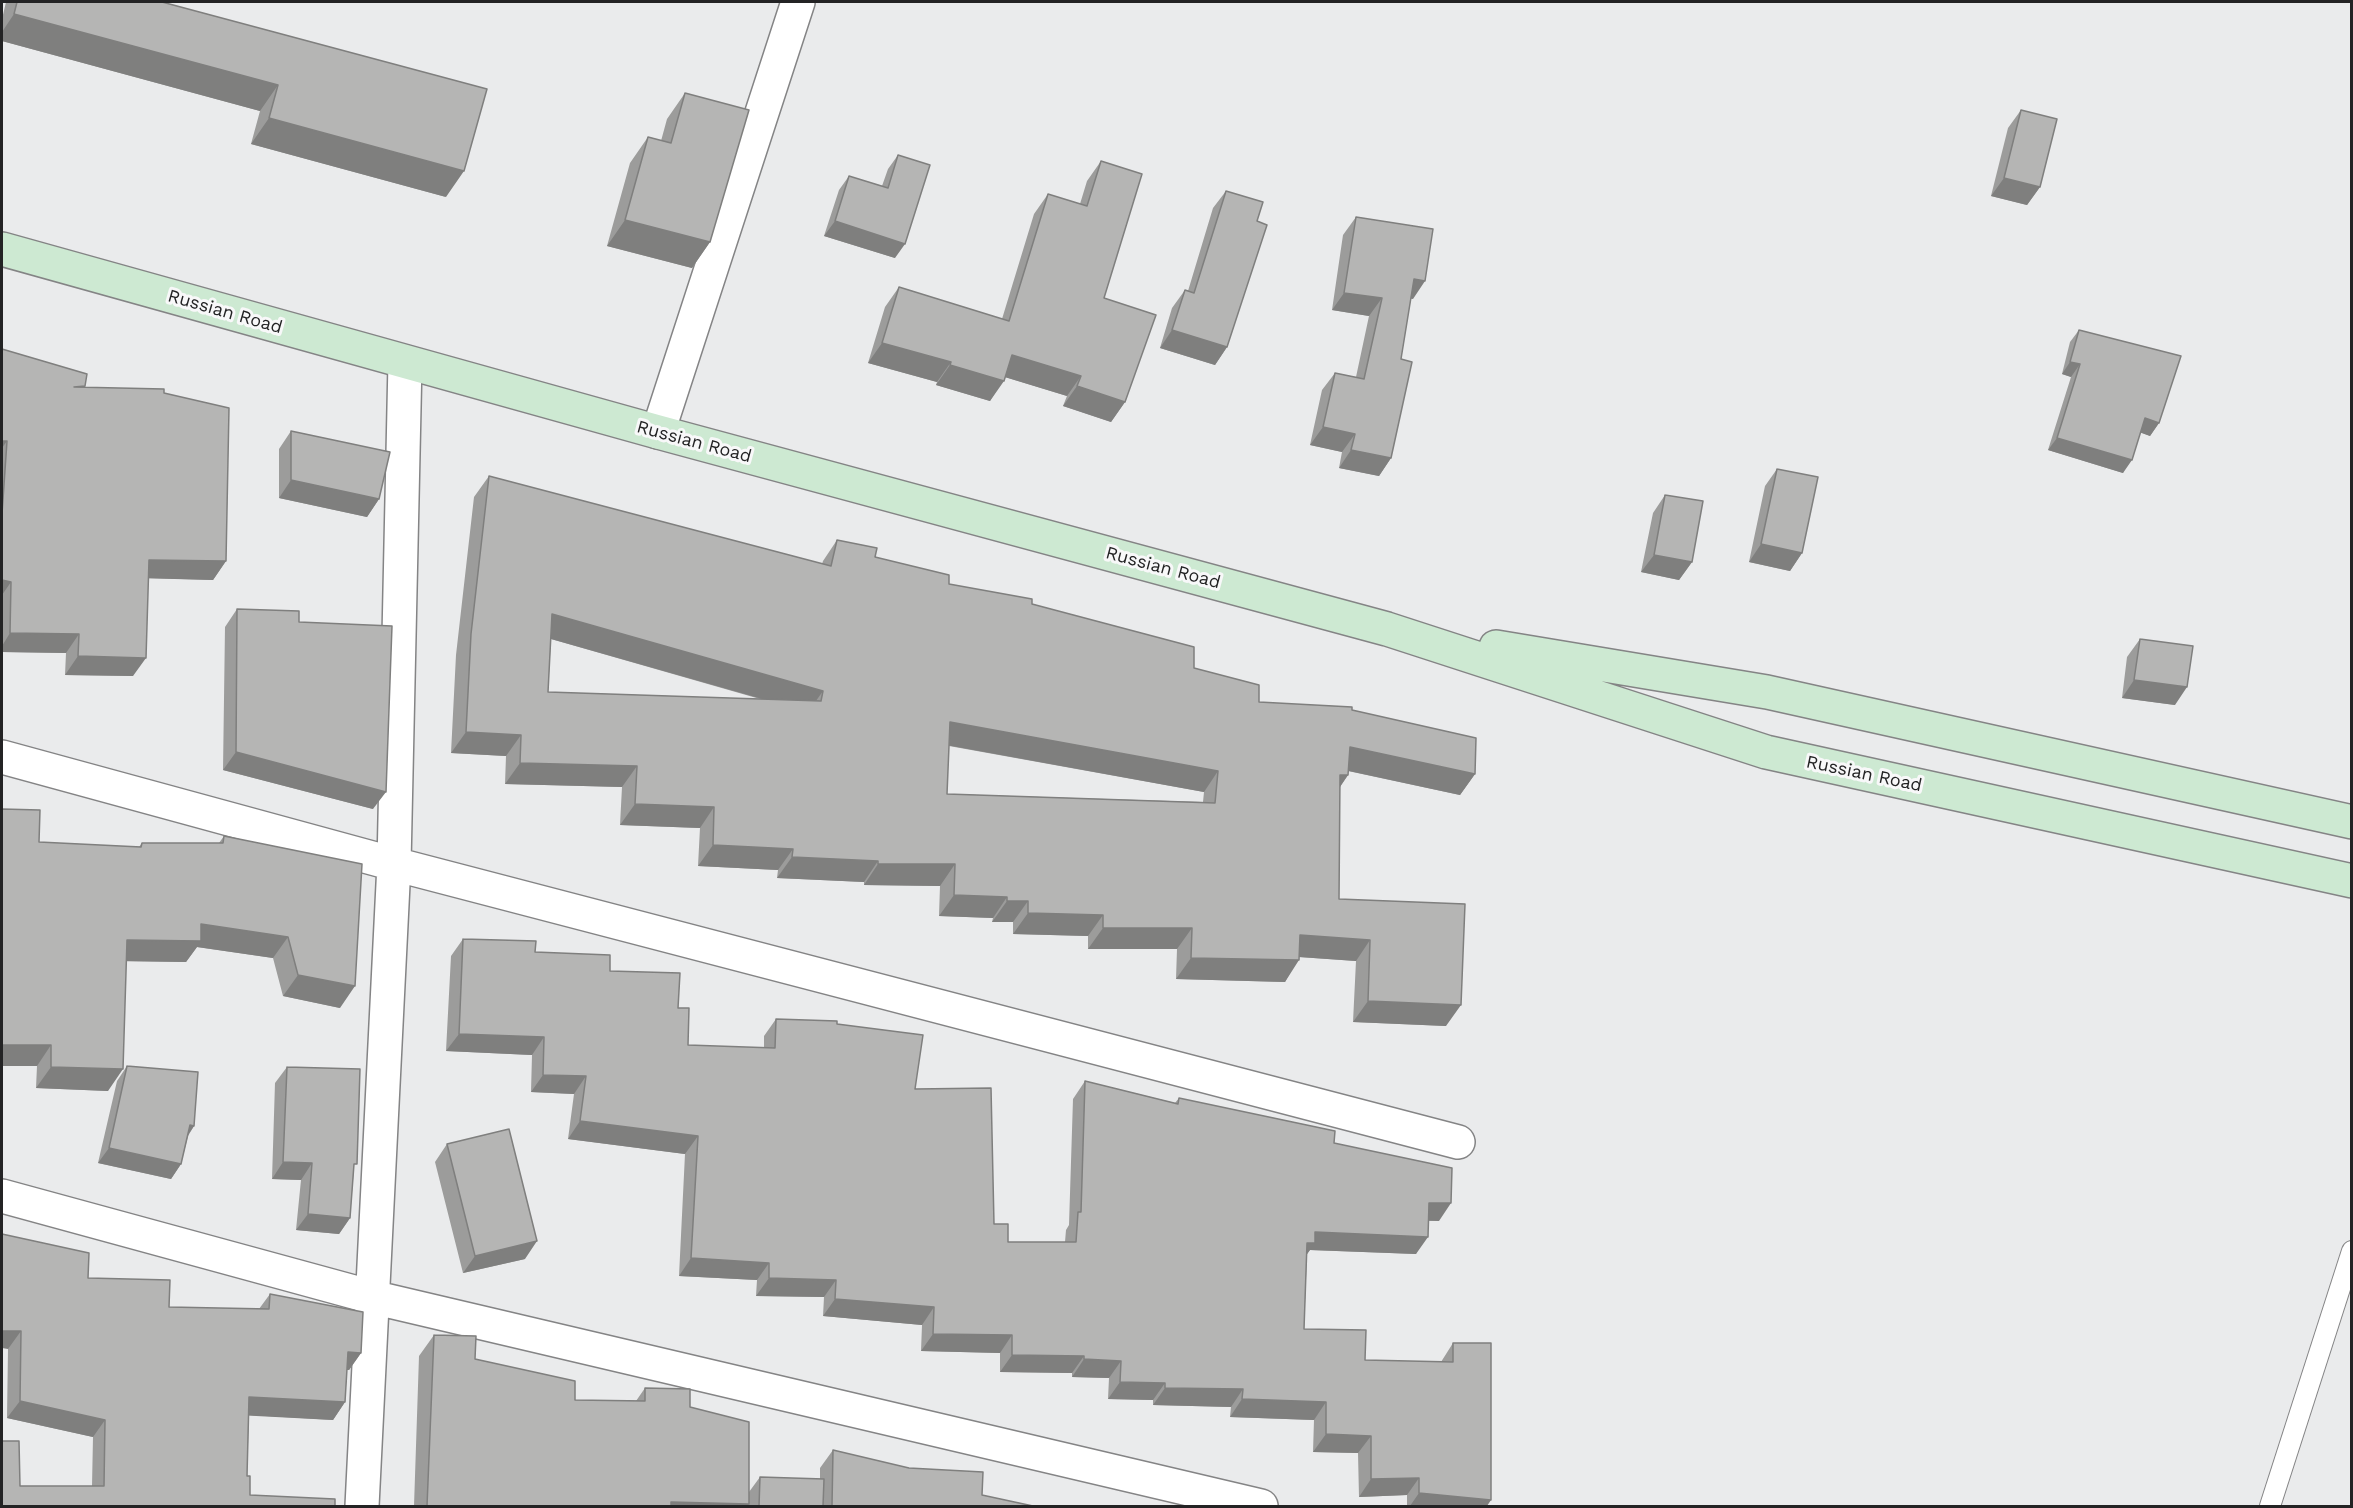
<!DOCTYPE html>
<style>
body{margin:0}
#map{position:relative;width:2353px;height:1508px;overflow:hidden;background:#eaebec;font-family:"Work Sans",sans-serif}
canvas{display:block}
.frame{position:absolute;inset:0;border:3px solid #232324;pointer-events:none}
</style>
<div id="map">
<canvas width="2353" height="1508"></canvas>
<div class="frame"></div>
</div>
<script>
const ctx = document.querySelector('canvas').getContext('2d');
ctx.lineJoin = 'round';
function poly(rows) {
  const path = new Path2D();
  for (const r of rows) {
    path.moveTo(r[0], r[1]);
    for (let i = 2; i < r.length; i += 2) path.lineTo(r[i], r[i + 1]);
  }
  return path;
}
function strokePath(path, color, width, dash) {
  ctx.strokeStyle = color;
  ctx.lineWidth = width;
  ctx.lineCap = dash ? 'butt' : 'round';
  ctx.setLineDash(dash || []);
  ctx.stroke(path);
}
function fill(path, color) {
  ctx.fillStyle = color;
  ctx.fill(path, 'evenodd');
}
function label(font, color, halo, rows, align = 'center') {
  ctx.font = font + ' "Work Sans",sans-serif';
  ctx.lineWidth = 6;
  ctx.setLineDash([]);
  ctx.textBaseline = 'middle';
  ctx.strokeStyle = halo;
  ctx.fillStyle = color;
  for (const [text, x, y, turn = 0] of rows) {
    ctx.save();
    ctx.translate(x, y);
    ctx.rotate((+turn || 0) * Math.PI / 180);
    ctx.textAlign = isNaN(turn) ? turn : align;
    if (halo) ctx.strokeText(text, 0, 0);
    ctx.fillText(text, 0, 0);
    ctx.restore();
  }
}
const lane = poly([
 [2270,1506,2352,1251]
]);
const street = poly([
 [658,432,798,2],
 [2,757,394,864,1458,1142],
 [2,1196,372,1297,1261,1506],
 [362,1506,394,864,405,362]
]);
const secondary = poly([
 [2,249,658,432,1387,629,1766,752,2352,881],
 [1496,647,1767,692,2352,822]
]);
const wall = poly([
 [6,2,162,2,446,197,251,144,260,111,2,41,2,19],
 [685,93,710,242,692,268,607,246,630,163,648,137,661,141,667,119],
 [2021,110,2040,187,2027,205,1991,196,2008,128],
 [898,155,895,258,824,236,839,190,849,176,882,186,888,169],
 [1101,161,1104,298,1125,402,1111,422,1063,406,1067,396,1005,377,990,401,936,385,937,382,868,363,885,307,899,287,1002,319,1034,214,1048,194,1080,204,1087,181],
 [1226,191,1257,221,1227,347,1215,365,1160,348,1172,308,1185,290,1188,291,1213,208],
 [1356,217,1413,299,1411,298,1401,359,1391,458,1379,476,1339,468,1342,452,1310,445,1322,390,1335,373,1356,377,1369,316,1332,310,1343,235],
 [2079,330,2159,423,2150,436,2140,432,2123,473,2048,450,2071,377,2062,374,2070,342],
 [2,349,84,387,164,393,226,561,213,580,148,578,133,676,65,675,66,653,2,652],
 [291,431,379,499,367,517,279,498,279,449],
 [1777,469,1802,553,1790,571,1749,562,1765,486],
 [489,476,822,564,823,561,837,540,875,557,949,584,1032,604,1194,668,1259,702,1352,710,1475,774,1460,795,1348,771,1348,775,1340,787,1339,899,1446,1026,1353,1022,1356,961,1299,957,1285,982,1176,979,1177,949,1088,949,1088,936,1013,934,1013,922,992,922,993,918,939,916,940,886,864,885,864,882,777,878,778,870,698,866,700,828,620,825,622,787,505,784,506,756,451,753,456,655,474,497],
 [551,639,760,699,548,692],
 [949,746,1204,792,1203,802,947,794],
 [1665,495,1692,562,1679,580,1641,572,1653,513],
 [237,609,299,622,373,809,223,770,225,627],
 [2140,639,2175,705,2122,698,2127,657],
 [224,836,340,1008,283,996,273,958,197,947,186,962,126,961,108,1091,36,1088,37,1066,2,1066,39,842,139,847,142,843,219,843],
 [463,939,535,952,610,971,678,1008,688,1045,764,1048,764,1036,776,1019,837,1024,915,1089,994,1224,1008,1242,1065,1242,1066,1230,1069,1225,1073,1099,1085,1081,1175,1103,1179,1098,1334,1143,1439,1221,1428,1221,1416,1254,1310,1250,1307,1254,1304,1329,1365,1360,1441,1362,1453,1343,1487,1506,1407,1506,1407,1495,1359,1497,1358,1453,1313,1452,1314,1420,1230,1417,1231,1407,1153,1405,1153,1400,1108,1399,1109,1378,1072,1377,1072,1373,1000,1372,1000,1353,921,1351,922,1325,823,1316,824,1297,756,1296,757,1280,679,1276,685,1154,568,1139,574,1094,531,1092,532,1055,446,1051,451,956],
 [127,1066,194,1126,188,1136,181,1164,171,1179,98,1163,117,1081],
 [287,1067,354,1168,350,1218,339,1234,296,1230,301,1180,272,1179,275,1083],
 [447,1144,525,1259,463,1273,435,1162],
 [2,1234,88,1278,169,1307,259,1309,270,1294,361,1353,349,1370,347,1370,345,1402,333,1420,249,1415,247,1476,250,1495,20,1486,92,1486,93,1437,7,1418,8,1349],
 [434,1335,475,1359,575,1400,636,1401,645,1388,690,1407,749,1492,760,1477,820,1479,820,1468,833,1450,982,1495,1033,1506,414,1506,419,1356]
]);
const shadedWall = poly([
 [14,14,278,85,260,111,2,41,2,32],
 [269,118,464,171,446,197,251,144],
 [2004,178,2040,187,2027,205,1991,196],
 [625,220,710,242,692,268,607,246],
 [835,221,905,244,895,258,824,236],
 [1414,279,1425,281,1413,299,1401,297],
 [1344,293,1382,298,1369,316,1332,310],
 [1172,330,1227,347,1215,365,1160,348],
 [882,343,951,362,937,382,868,363],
 [1012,355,1081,376,1067,396,998,375],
 [2070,362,2080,364,2071,377,2062,374],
 [950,365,1004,381,990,401,936,385],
 [1077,386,1125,402,1111,422,1063,406],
 [2145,418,2159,423,2150,436,2136,431],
 [1323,427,1355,434,1342,452,1310,445],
 [2057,438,2132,460,2123,473,2048,450],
 [2,441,7,441,2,448],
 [1351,450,1391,458,1379,476,1339,468],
 [291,480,379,499,367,517,279,498],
 [1761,544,1802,553,1790,571,1749,562],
 [1654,555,1692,562,1679,580,1641,572],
 [149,560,226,561,213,580,136,578],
 [2,580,11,582,2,595],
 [552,614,823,691,808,712,537,635],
 [10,633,79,634,66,653,2,652,2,646],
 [78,656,146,658,133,676,65,675],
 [2134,680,2187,687,2175,705,2122,698],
 [950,722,1218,771,1204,792,935,743],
 [466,732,521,735,506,756,451,753],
 [1350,747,1475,774,1460,795,1335,768],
 [236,752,386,792,373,809,223,770],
 [520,763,637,766,622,787,505,784],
 [1340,775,1348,775,1333,797],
 [635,804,714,807,700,828,620,825],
 [713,845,793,849,778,870,698,866],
 [792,857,878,861,864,882,777,878],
 [878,864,955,864,940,886,864,885],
 [954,895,1007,897,993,918,939,916],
 [1007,901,1028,901,1013,922,992,922],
 [1028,913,1103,915,1088,936,1013,934],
 [201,924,288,937,273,958,197,947,186,962,112,961,127,940],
 [1103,928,1192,928,1177,949,1088,949],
 [1300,935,1370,940,1356,961,1285,956],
 [1191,958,1299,960,1285,982,1176,979],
 [298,975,355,986,340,1008,283,996],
 [1368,1001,1461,1005,1446,1026,1353,1022],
 [459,1034,544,1037,532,1055,446,1051],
 [2,1045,51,1045,37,1066,2,1066],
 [51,1067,123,1069,108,1091,36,1088],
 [543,1075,586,1076,574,1094,531,1092],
 [580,1121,698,1136,685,1154,568,1139],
 [190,1125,194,1126,184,1141],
 [109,1148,181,1164,171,1179,98,1163],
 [283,1162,312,1163,301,1180,272,1179],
 [1429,1203,1451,1203,1439,1221,1417,1220],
 [308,1214,350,1218,339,1234,296,1230],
 [1315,1232,1428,1237,1416,1254,1310,1250,1302,1261,1295,1261],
 [537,1241,525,1259,463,1273,475,1256],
 [691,1258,769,1263,757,1280,679,1276],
 [769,1278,836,1280,824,1297,756,1296],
 [835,1299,934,1307,922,1325,823,1316],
 [2,1331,21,1331,8,1349,2,1348],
 [933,1334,1012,1335,1000,1353,921,1351],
 [348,1352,361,1353,349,1370,336,1369],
 [1012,1355,1084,1356,1072,1373,1000,1372],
 [1084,1359,1121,1361,1109,1378,1072,1377],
 [1120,1382,1165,1383,1153,1400,1108,1399],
 [1165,1388,1243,1389,1231,1407,1153,1405],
 [249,1397,345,1402,333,1420,237,1415],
 [1242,1399,1326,1402,1314,1420,1230,1417],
 [20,1401,105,1420,93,1437,7,1418],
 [1326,1434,1371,1436,1358,1453,1313,1452],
 [1419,1478,1407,1495,1359,1497,1371,1479],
 [1419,1493,1491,1500,1487,1506,1410,1506],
 [671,1502,749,1504,747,1506,668,1506]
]);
const building = poly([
 [17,2,162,2,487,89,464,171,269,118,278,85,14,14,17,2],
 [685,93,749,110,710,242,625,220,648,137,671,143,685,93],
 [2021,110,2057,119,2040,187,2004,178,2021,110],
 [898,155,930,165,905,244,835,221,849,176,888,188,898,155],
 [1101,161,1142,174,1104,298,1156,315,1125,402,1077,386,1081,376,1012,355,1004,381,950,365,951,362,882,343,899,287,1009,321,1048,194,1087,206,1101,161],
 [1226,191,1263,202,1257,221,1267,225,1227,347,1172,330,1185,290,1194,293,1226,191],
 [1356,217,1433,229,1425,281,1414,279,1401,359,1412,362,1391,458,1351,450,1355,434,1323,427,1335,373,1364,379,1382,298,1344,293,1356,217],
 [2079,330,2181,356,2159,423,2145,418,2132,460,2057,438,2080,364,2070,362,2079,330],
 [2,349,87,374,85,386,74,387,164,389,164,393,229,408,226,561,149,560,146,658,78,656,79,634,10,633,11,582,2,580,2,514,7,441,2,441,2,349],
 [291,431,390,452,379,499,291,480,291,431],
 [1777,469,1818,477,1802,553,1761,544,1777,469],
 [489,476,831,566,837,540,877,548,875,557,949,575,949,584,1032,599,1032,604,1194,647,1194,668,1259,685,1259,702,1352,707,1352,710,1476,738,1475,774,1350,747,1348,775,1340,775,1339,899,1465,904,1461,1005,1368,1001,1370,940,1300,935,1299,960,1191,958,1192,928,1103,928,1103,915,1028,913,1028,901,1007,901,1007,897,954,895,955,864,878,864,878,861,792,857,793,849,713,845,714,807,635,804,637,766,520,763,521,735,466,732,471,634,489,476],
 [552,614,823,691,821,701,548,692,552,614],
 [950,722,1218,771,1215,803,947,794,950,722],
 [1665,495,1703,501,1692,562,1654,555,1665,495],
 [237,609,299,611,299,622,392,626,386,792,236,752,237,609],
 [2140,639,2193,646,2187,687,2134,680,2140,639],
 [2,809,40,810,39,842,141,847,142,843,223,843,224,836,362,864,355,986,298,975,288,937,201,924,201,941,127,940,123,1069,51,1067,51,1045,2,1045,2,809],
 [463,939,536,941,535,952,610,955,610,971,680,973,678,1008,689,1008,688,1045,775,1048,776,1019,837,1021,837,1024,923,1035,915,1089,991,1088,994,1224,1008,1224,1008,1242,1076,1242,1078,1212,1081,1212,1085,1081,1178,1104,1179,1098,1335,1131,1334,1143,1452,1168,1451,1203,1429,1203,1428,1237,1315,1232,1315,1243,1307,1243,1304,1329,1366,1330,1365,1360,1453,1362,1453,1343,1491,1343,1491,1500,1419,1493,1419,1478,1371,1479,1371,1436,1326,1434,1326,1402,1242,1399,1243,1389,1165,1388,1165,1383,1120,1382,1121,1361,1084,1359,1084,1356,1012,1355,1012,1335,933,1334,934,1307,835,1299,836,1280,769,1278,769,1263,691,1258,698,1136,580,1121,586,1076,543,1075,544,1037,459,1034,463,939],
 [127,1066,198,1072,194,1126,190,1125,181,1164,109,1148,127,1066],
 [287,1067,360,1069,357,1164,354,1164,350,1218,308,1214,312,1163,283,1162,287,1067],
 [509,1129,537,1241,475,1256,447,1144,509,1129],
 [2,1234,89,1253,88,1278,170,1280,169,1307,269,1309,270,1294,363,1312,361,1353,348,1352,345,1402,249,1397,247,1476,250,1476,250,1495,335,1499,335,1506,2,1506,2,1441,19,1441,20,1486,104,1486,105,1420,20,1401,21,1331,2,1331,2,1234],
 [434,1335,476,1336,475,1359,575,1381,575,1400,645,1401,645,1388,690,1389,690,1407,749,1422,749,1504,671,1502,671,1506,427,1506,434,1335],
 [833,1450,909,1468,983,1472,982,1495,1033,1506,832,1506,833,1450],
 [760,1477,824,1479,823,1506,759,1506,760,1477]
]);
const streetNames = [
 ["Russian Road",225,312,16],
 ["Russian Road",694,442,15],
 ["Russian Road",1163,568,15],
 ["Russian Road",1864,774,12]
];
strokePath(lane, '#848485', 22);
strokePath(street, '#848485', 36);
strokePath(secondary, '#848485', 36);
strokePath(lane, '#fff', 20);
strokePath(street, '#fff', 33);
strokePath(secondary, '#cde9d2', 33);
fill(wall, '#9c9c9b');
fill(shadedWall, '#7f7f7e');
fill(building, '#b5b5b4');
strokePath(building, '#7f7f7e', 1.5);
label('18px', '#232324', '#f8f8f9', streetNames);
</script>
